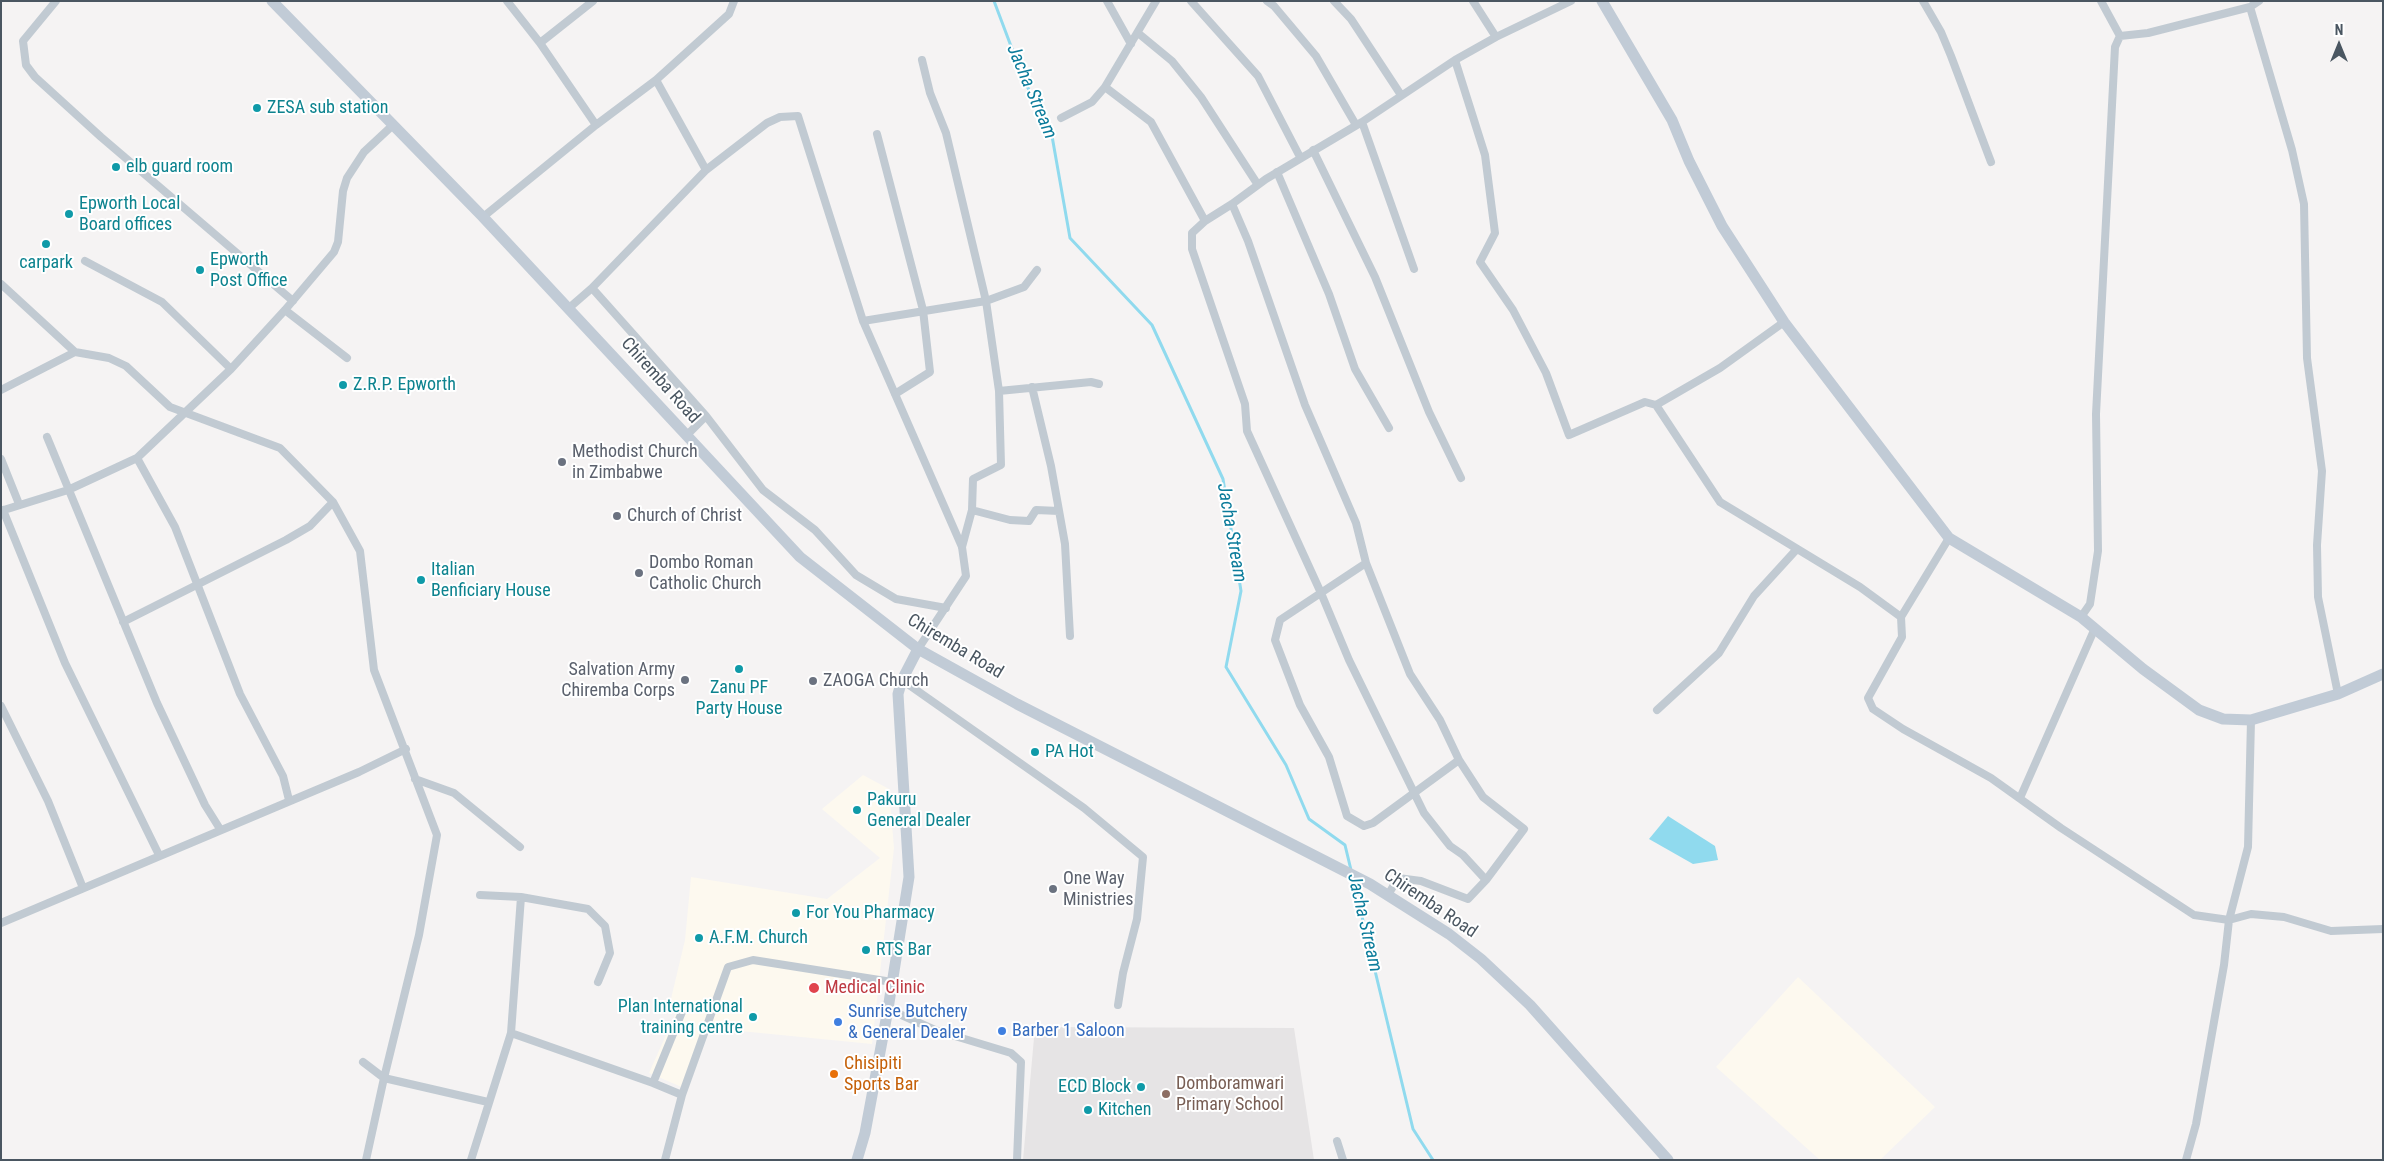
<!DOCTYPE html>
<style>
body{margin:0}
#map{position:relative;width:2384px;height:1161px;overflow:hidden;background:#f5f3f3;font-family:"Roboto Condensed",sans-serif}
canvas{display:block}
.frame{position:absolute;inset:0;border:2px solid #4a5661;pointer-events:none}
.north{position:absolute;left:2314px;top:20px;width:50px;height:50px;-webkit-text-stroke:4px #fff;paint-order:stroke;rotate:0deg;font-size:14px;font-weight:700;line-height:20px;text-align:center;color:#4a5661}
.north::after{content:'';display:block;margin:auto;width:18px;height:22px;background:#4a5661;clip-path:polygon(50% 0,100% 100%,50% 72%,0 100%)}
</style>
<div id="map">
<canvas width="2384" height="1161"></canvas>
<div class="frame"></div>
<div class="north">N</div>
</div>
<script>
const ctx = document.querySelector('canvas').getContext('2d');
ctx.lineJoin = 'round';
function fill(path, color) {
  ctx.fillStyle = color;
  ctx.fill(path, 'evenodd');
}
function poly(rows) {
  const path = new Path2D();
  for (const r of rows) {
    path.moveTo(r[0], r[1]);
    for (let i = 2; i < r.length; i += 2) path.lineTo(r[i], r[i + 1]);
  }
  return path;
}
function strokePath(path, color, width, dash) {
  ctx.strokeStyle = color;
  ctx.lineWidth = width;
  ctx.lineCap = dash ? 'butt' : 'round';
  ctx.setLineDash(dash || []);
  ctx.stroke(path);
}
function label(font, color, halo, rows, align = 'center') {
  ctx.font = font + ' "Roboto Condensed",sans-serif';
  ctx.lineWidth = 4;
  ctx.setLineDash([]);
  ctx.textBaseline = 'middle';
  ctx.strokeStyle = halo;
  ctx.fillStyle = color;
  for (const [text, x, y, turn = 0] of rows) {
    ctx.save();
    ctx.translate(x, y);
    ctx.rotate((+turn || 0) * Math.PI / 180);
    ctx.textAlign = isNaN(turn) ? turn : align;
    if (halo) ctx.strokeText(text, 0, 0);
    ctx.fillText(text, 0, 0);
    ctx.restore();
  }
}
const commercial = poly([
 [863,775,889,789,894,848,872,1044,710,1028,684,1088,649,1073,679,1006,670,1003,685,940,691,877,827,899,880,858,822,809],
 [1798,977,1935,1107,1880,1160,1820,1160,1716,1067]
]);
const education = poly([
 [1035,1027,1294,1028,1314,1160,1023,1160]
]);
const water = poly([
 [1668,816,1715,846,1718,860,1693,864,1649,839]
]);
const stream = poly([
 [994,1,1023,78,1052,136,1070,238,1152,325,1223,479,1241,591,1226,667,1286,765,1309,819,1345,845,1351,870],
 [1353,879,1413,1129,1433,1160]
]);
const street = poly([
 [56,1,23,41,26,65,35,77,101,137,293,301],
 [507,1,540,43,596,125],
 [1107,1,1131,44],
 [1191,1,1258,76,1300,157],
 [1267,1,1274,6,1316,56,1356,125],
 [1334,1,1351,19,1401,95],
 [1473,1,1496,37],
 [1923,1,1941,32,1951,56,1991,162],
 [2259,1,2250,7,2292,150,2304,204,2307,358,2322,471,2317,545,2318,597,2338,694],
 [1138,33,1172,61,1201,97,1258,185],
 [2120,36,2148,33,2250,7],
 [540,43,593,1],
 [922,60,930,93,946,133,986,301,999,391,1001,465,973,479,972,510,962,547],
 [1455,60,1485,155,1495,233,1480,262,1513,310,1546,373,1569,435,1645,402,1656,405,1720,368,1784,322],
 [656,80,706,170],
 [1105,87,1151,122,1205,221],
 [1061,118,1092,102,1105,87,1156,1],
 [1362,122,1414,269],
 [877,134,923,310,930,372,895,394],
 [1313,150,1375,277,1429,412,1461,478],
 [1277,172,1329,294,1355,369,1389,428],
 [1232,204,1248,241,1305,405,1356,523,1366,563,1410,674,1440,720,1459,760,1483,797,1524,829,1486,880,1468,899,1421,881,1398,878,1388,895],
 [483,217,596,125,656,80,729,14,734,1],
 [85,261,162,302,231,369],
 [1,284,75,352,109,358,126,366,170,407,280,448,333,502,360,551,374,670,437,835,419,935,384,1078,366,1160],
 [592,288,706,416,763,490,815,530,856,575,896,599,946,608],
 [569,308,592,288,706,170,767,123,780,117,798,116,863,321,962,547,966,576,918,649],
 [285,310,347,358],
 [863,321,986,301,1024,287,1037,270],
 [1032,387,1051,466,1065,544,1070,636],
 [1,390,75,352],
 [999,391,1091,382,1099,384],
 [1656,405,1720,502,1860,587,1901,617],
 [686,436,706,416],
 [47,437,157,703,205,805,220,829],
 [137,458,175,527,240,694,283,776,289,800],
 [1,459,19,504],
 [3,510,65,663,159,855],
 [972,510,1010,520,1029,521,1036,510,1059,511],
 [1,511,68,490,137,458,231,369,285,310,334,252,338,242,343,191,347,178,364,152,393,125],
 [1949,538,1901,617,1902,637,1868,698,1873,709,1903,729,1991,778,2061,828,2194,915,2229,920,2251,914,2284,917,2331,931,2383,929],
 [1366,563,1280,620,1275,640,1300,705,1329,757,1347,816,1364,826,1373,823,1459,760],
 [2081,617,2090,604,2098,551,2096,414,2115,47,2120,36,2101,1],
 [123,622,286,540,310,526,333,502],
 [902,680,1084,808,1143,857,1137,919,1123,973,1118,1005],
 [1,706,48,801,83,888],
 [1657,710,1719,653,1754,596,1796,550],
 [415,779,454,793,520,847],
 [2020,798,2095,628],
 [1486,880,1463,855,1450,846,1424,813,1349,660,1321,593,1247,431,1245,404,1192,249,1192,233,1205,221,1232,204,1266,179,1362,122,1455,60,1496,37,1571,1],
 [480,895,521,897],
 [1,923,359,772,406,749],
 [888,1009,935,1030,1011,1053,1021,1062,1017,1160],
 [511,1033,653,1083,682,1095],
 [363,1062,384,1078,488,1102],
 [653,1083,682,1012],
 [1337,1141,1343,1160],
 [471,1160,511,1033,521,897,588,909,605,926,610,953,598,982],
 [665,1160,682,1095,728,967,753,960,892,982],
 [2186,1160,2196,1124,2224,965,2229,920,2248,847,2251,720]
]);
const secondary = poly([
 [272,1,483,217,800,557,918,649,1017,704,1370,884,1449,934,1481,959,1530,1005,1668,1160],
 [1602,1,1672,120,1689,161,1722,226,1784,322,1949,538,2081,617,2143,669,2199,710,2223,719,2251,720,2338,694,2383,674],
 [857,1160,865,1133,888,1009,909,877,898,694,902,680,918,649]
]);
const markers = [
 [257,108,5,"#0f9aa8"],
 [116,167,5,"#0f9aa8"],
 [69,214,5,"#0f9aa8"],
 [46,244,5,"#0f9aa8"],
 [200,270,5,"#0f9aa8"],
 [343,385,5,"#0f9aa8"],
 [562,462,5,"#6b7280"],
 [617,516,5,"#6b7280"],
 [639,573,5,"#6b7280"],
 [421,580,5,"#0f9aa8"],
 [739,669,5,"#0f9aa8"],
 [685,680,5,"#6b7280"],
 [813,681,5,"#6b7280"],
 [1035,752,5,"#0f9aa8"],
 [857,810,5,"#0f9aa8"],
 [1053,889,5,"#6b7280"],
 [796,913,5,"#0f9aa8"],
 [699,938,5,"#0f9aa8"],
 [866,950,5,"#0f9aa8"],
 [814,988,6,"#e0444e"],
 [753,1017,5,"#0f9aa8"],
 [838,1022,5,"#3f7fe0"],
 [1002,1031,5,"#3f7fe0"],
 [834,1074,5,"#e8710a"],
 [1141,1087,5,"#0f9aa8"],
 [1166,1094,5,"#8d6e63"],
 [1088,1110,5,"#0f9aa8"]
];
const cultureNames = [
 ["ZESA sub station",267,108],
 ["elb guard room",126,167],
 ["Epworth Local",79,204],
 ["Board offices",79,225],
 ["Epworth",210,260],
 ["Post Office",210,281],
 ["carpark",46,263,"center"],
 ["Z.R.P. Epworth",353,385],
 ["Italian",431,570],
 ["Benficiary House",431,591],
 ["Zanu PF",739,688,"center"],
 ["Party House",739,709,"center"],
 ["PA Hot",1045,752],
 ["Pakuru",867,800],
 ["General Dealer",867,821],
 ["For You Pharmacy",806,913],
 ["A.F.M. Church",709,938],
 ["RTS Bar",876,950],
 ["Plan International",743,1007,"right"],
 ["training centre",743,1028,"right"],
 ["ECD Block",1131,1087,"right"],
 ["Kitchen",1098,1110]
];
const streetNames = [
 ["Chiremba Road",660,381,48],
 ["Chiremba Road",955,647,31],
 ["Chiremba Road",1430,904,34]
];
const worshipNames = [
 ["Methodist Church",572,452],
 ["in Zimbabwe",572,473],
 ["Church of Christ",627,516],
 ["Dombo Roman",649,563],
 ["Catholic Church",649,584],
 ["Salvation Army",675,670,"right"],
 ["Chiremba Corps",675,691,"right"],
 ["ZAOGA Church",823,681],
 ["One Way",1063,879],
 ["Ministries",1063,900]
];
const healthNames = [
 ["Medical Clinic",825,988]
];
const shopNames = [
 ["Sunrise Butchery",848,1012],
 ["& General Dealer",848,1033],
 ["Barber 1 Saloon",1012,1031]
];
const foodNames = [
 ["Chisipiti",844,1064],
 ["Sports Bar",844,1085]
];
const educationNames = [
 ["Domboramwari",1176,1084],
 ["Primary School",1176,1105]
];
const waterNames = [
 ["Jacha Stream",1031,92,67],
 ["Jacha Stream",1231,533,80],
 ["Jacha Stream",1364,923,77]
];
fill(commercial, '#fdf9ef');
fill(education, '#e6e4e5');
fill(water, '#90daee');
strokePath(stream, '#90daee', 3);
strokePath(street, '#c1cad2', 8);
strokePath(secondary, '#c1cbd6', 11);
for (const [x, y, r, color] of markers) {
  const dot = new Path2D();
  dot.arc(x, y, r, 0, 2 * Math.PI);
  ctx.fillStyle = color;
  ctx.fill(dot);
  strokePath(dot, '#fff', 2);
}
label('18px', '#0d838f', '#fff', cultureNames, 'left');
label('18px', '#4a5661', '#fff', streetNames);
label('18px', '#5b616d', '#fff', worshipNames, 'left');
label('18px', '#be3a42', '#fff', healthNames, 'left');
label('18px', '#366cbe', '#fff', shopNames, 'left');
label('18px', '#c56008', '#fff', foodNames, 'left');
label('18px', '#785e54', '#fff', educationNames, 'left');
label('italic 19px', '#0c7c9b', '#fff', waterNames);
</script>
